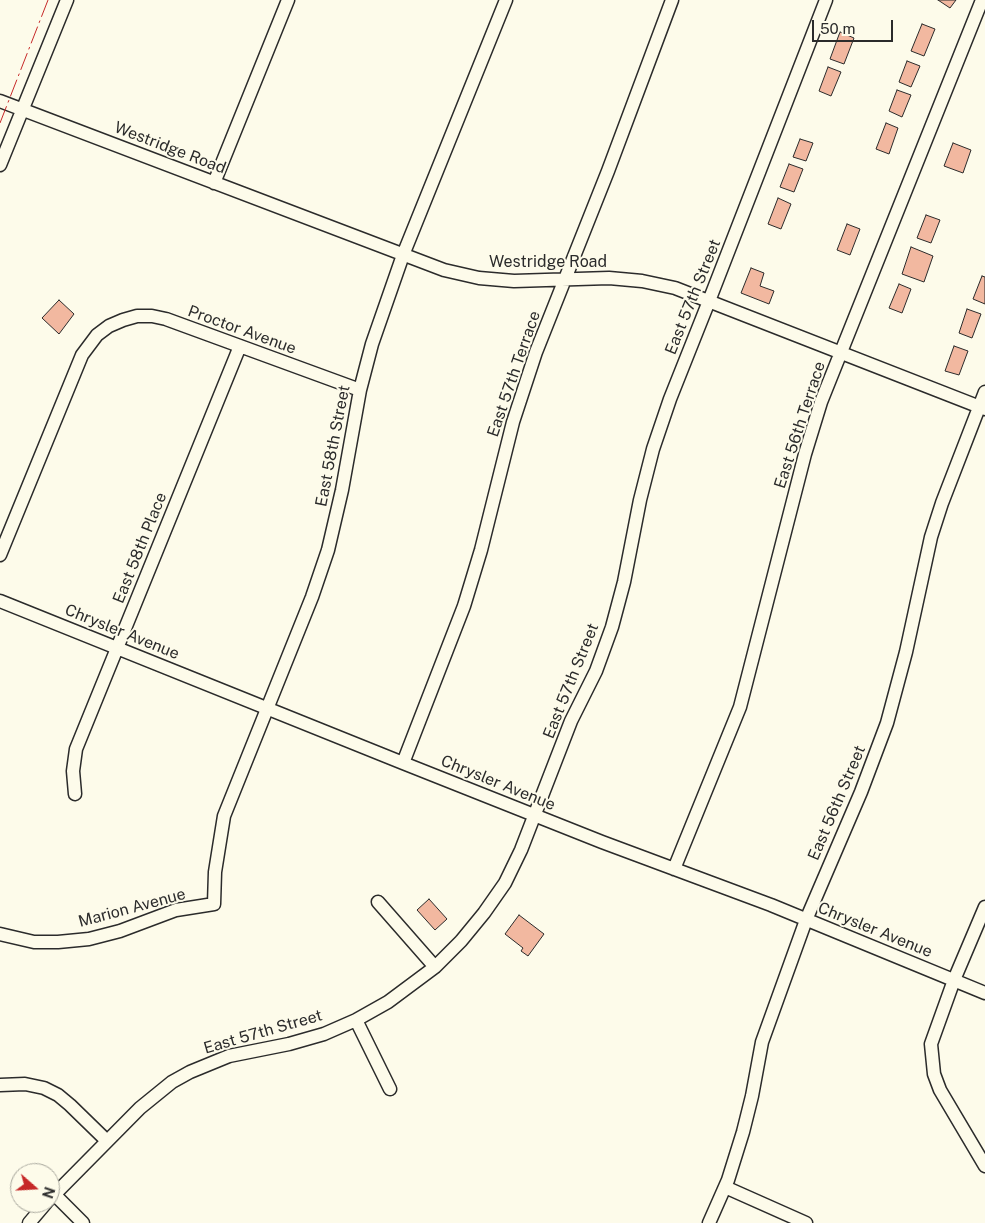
<!DOCTYPE html>
<style>
body{margin:0}
#map{position:relative;width:985px;height:1223px;overflow:hidden;background:#fdfbea;font-family:"Public Sans",sans-serif}
canvas{display:block}
.north{position:absolute;left:10px;top:1163px;width:50px;height:50px;box-sizing:border-box;background:#fdfbea;border:1px solid #a9a89e;border-radius:50%;rotate:109deg;font-size:14px;font-weight:700;line-height:20px;text-align:center;color:#2b2b2b}
.north::after{content:'';display:block;margin:auto;width:18px;height:22px;background:#c62828;clip-path:polygon(50% 0,100% 100%,50% 72%,0 100%)}
.scale{position:absolute;left:812px;top:20px;width:81px;height:22px;box-sizing:border-box;border:2px solid #2b2b2b;border-top:0;padding-left:6px;font-size:15px;line-height:18px;white-space:nowrap;color:#2b2b2b;-webkit-text-stroke:4px #fdfbea;paint-order:stroke}
</style>
<div id="map">
<canvas width="985" height="1223"></canvas>
<div class="north">N</div>
<div class="scale">50 m</div>
</div>
<script>
const ctx = document.querySelector('canvas').getContext('2d');
ctx.lineJoin = 'round';
function fill(path, color) {
  ctx.fillStyle = color;
  ctx.fill(path, 'evenodd');
}
function poly(rows) {
  const path = new Path2D();
  for (const r of rows) {
    path.moveTo(r[0], r[1]);
    for (let i = 2; i < r.length; i += 2) path.lineTo(r[i], r[i + 1]);
  }
  return path;
}
function strokePath(path, color, width, dash) {
  ctx.strokeStyle = color;
  ctx.lineWidth = width;
  ctx.lineCap = dash ? 'butt' : 'round';
  ctx.setLineDash(dash || []);
  ctx.stroke(path);
}
function label(font, color, halo, rows, align = 'center') {
  ctx.font = font + ' "Public Sans",sans-serif';
  ctx.lineWidth = 4;
  ctx.setLineDash([]);
  ctx.textBaseline = 'middle';
  ctx.strokeStyle = halo;
  ctx.fillStyle = color;
  for (const [text, x, y, turn = 0] of rows) {
    ctx.save();
    ctx.translate(x, y);
    ctx.rotate((+turn || 0) * Math.PI / 180);
    ctx.textAlign = isNaN(turn) ? turn : align;
    if (halo) ctx.strokeText(text, 0, 0);
    ctx.fillText(text, 0, 0);
    ctx.restore();
  }
}
const building = poly([
 [938,0,956,0,950,8,938,0],
 [922,24,935,29,924,56,911,51,922,24],
 [840,32,854,38,844,64,830,59,840,32],
 [907,61,920,66,911,87,899,82,907,61],
 [828,67,841,72,831,96,819,91,828,67],
 [897,90,911,95,902,117,889,111,897,90],
 [886,123,898,128,889,154,876,149,886,123],
 [800,139,813,143,806,161,793,157,800,139],
 [953,143,971,150,963,173,944,166,953,143],
 [789,164,803,169,794,192,780,187,789,164],
 [778,198,791,204,781,229,768,224,778,198],
 [926,215,940,220,931,243,917,238,926,215],
 [847,224,860,229,850,255,837,250,847,224],
 [911,247,933,256,924,282,902,274,911,247],
 [751,268,764,273,760,286,774,291,769,304,741,293,751,268],
 [982,276,985,277,985,304,973,299,982,276],
 [899,284,911,289,902,313,889,308,899,284],
 [59,300,74,314,59,334,42,318,59,300],
 [967,309,981,314,972,338,959,333,967,309],
 [954,346,968,351,959,375,945,371,954,346],
 [429,899,447,919,435,930,417,910,429,899],
 [519,915,544,934,528,956,521,951,523,948,505,934,519,915]
]);
const minor = poly([
 [0,101,444,270,479,278,514,281,609,278,642,281,675,288,985,409],
 [0,165,67,0],
 [214,183,288,0],
 [0,555,82,355,97,335,109,326,123,320,137,316,152,316,166,319,360,390],
 [0,601,403,763,602,842,771,905,985,993],
 [403,763,464,606,481,550,513,422,536,352,608,171,672,0],
 [75,794,73,771,76,749,240,346],
 [674,869,740,707,805,454,821,402,982,0],
 [378,902,435,967],
 [985,907,954,980,931,1044,934,1074,940,1090,985,1166],
 [0,934,34,942,58,942,89,939,120,931,176,910,214,904,215,872,224,816,312,597,328,550,342,490,360,390,372,344,403,255,506,0],
 [356,1020,390,1089],
 [0,1085,25,1084,44,1088,58,1095,70,1105,107,1141],
 [725,1187,806,1223],
 [54,1194,83,1223],
 [50,1199,140,1108,172,1082,190,1072,229,1056,289,1044,324,1034,356,1020,388,1002,435,967,461,941,484,913,505,883,521,850,571,721,596,671,612,627,624,582,640,500,653,449,670,399,709,301,826,0],
 [29,1223,46,1203],
 [709,1223,728,1180,743,1132,752,1096,762,1042,806,920,861,792,887,723,906,652,931,537,942,503,985,392]
]);
const power = poly([
 [0,123,48,0]
]);
const streetNames = [
 ["Westridge Road",170,148,21],
 ["Westridge Road",548,262],
 ["East 57th Street",693,297,-68],
 ["Proctor Avenue",242,330,20],
 ["East 57th Terrace",514,374,-71],
 ["East 56th Terrace",800,425,-72],
 ["East 58th Street",333,446,-79],
 ["East 58th Place",140,548,-68],
 ["Chrysler Avenue",122,632,22],
 ["East 57th Street",571,681,-68],
 ["Chrysler Avenue",498,783,22],
 ["East 56th Street",837,803,-67],
 ["Marion Avenue",132,908,-15],
 ["Chrysler Avenue",875,930,22],
 ["East 57th Street",263,1032,-16]
];
fill(building, '#f2b8a0');
strokePath(building, '#2b2b2b', 1);
strokePath(minor, '#2b2b2b', 15);
strokePath(minor, '#fdfbea', 12);
strokePath(power, '#c62828', 1, [18, 4, 2.5, 4]);
label('16px', '#2b2b2b', '#fdfbea', streetNames);
</script>
